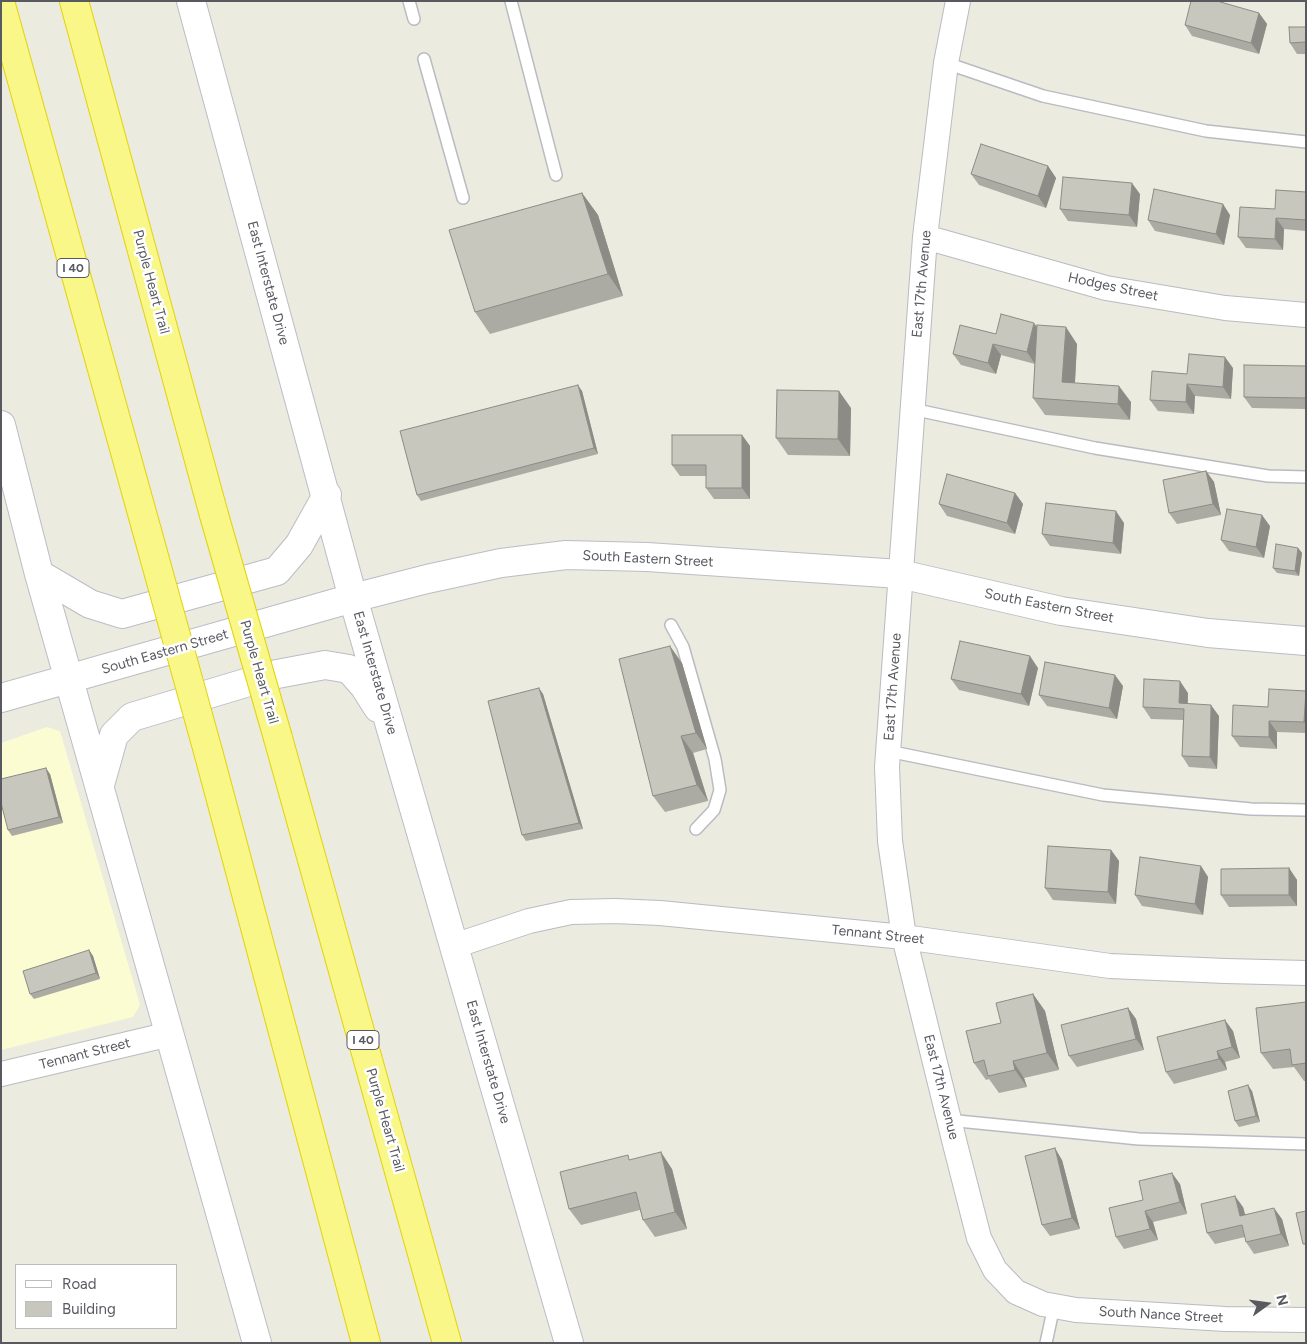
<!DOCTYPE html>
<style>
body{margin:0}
#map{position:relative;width:1307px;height:1344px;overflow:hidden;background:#ebebdf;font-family:Figtree,sans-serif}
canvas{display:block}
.frame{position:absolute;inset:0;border:2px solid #585a60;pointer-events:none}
.legend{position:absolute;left:15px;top:1264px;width:162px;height:65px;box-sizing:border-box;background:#fff;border:1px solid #bcbdbf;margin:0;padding:6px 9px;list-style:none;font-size:15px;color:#585a60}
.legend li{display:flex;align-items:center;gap:10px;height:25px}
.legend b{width:25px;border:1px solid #bcbdbf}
.north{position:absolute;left:1242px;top:1279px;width:50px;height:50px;-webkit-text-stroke:4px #fff;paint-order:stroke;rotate:76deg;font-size:14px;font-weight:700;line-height:20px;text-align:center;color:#585a60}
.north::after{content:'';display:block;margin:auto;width:18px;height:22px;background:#585a60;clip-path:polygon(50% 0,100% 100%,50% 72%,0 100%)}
</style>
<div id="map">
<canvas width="1307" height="1344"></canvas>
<div class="frame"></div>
<ul class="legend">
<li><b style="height:6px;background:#fff"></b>Road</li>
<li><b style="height:14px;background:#c8c7be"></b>Building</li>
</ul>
<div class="north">N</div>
</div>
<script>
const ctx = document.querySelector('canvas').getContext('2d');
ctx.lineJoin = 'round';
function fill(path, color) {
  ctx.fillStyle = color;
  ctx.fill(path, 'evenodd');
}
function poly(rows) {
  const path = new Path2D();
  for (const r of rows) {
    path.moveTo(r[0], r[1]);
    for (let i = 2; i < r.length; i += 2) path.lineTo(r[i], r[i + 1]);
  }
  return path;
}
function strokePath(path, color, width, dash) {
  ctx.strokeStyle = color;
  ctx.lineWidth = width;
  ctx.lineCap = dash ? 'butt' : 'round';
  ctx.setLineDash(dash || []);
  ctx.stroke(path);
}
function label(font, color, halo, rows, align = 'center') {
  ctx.font = font + ' Figtree,sans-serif';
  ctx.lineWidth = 5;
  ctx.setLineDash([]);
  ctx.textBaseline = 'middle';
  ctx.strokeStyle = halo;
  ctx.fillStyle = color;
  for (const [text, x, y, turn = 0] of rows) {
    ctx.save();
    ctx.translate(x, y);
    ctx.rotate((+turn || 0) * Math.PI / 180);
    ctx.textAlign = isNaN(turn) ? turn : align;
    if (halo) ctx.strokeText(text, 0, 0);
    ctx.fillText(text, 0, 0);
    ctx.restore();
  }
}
const commercial = poly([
 [47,727,60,731,140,1005,133,1017,1,1050,1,743]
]);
const lane = poly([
 [409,1,414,19],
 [511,1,556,175],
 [424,59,463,198],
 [946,63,1043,96,1206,131,1306,142],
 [912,409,1095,448,1268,476,1306,477],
 [671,625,683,647,715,759,720,790,714,810,696,829],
 [888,751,1103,795,1251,809,1306,810],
 [948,1120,1139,1139,1306,1144],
 [1046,1343,1054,1306]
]);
const street = poly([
 [958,1,946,63,925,237,887,767,890,841,904,937,956,1148,979,1238,995,1270,1016,1292,1043,1304,1076,1310,1225,1319,1306,1320],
 [925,237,1106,288,1225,308,1306,315],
 [454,946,529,921,571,912,615,911,660,913,904,937,1110,966,1225,971,1306,973],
 [1,1074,170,1034]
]);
const secondary = poly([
 [191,1,353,598,569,1343],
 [1,425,39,574,257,1343],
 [39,574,90,604,122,614,277,571,299,545,327,495],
 [1,698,353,598,427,579,501,563,566,555,647,557,900,574,1061,611,1208,633,1306,641],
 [100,785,114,735,132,717,272,675,325,665,349,669,364,686,378,708]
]);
const highway = poly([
 [74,1,214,515],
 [1,5,147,531],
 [278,738,447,1343],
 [209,755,366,1343]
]);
const highwayBridge = poly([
 [214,515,278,738],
 [147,531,209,755]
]);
const wall = poly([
 [1259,13,1267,24,1259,54,1192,36,1185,25],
 [1306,27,1306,54,1297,54,1290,43],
 [1048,166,1056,178,1046,208,979,185,971,174],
 [1306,192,1306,231,1284,229,1283,250,1246,248,1238,237,1275,209],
 [582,193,598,215,623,296,490,334,475,312],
 [1140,194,1137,227,1068,221,1060,209],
 [1230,215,1224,245,1155,231,1148,220],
 [1037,327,1077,344,1075,383,1131,402,1130,420,1045,415,1033,398,1035,364,1001,355,996,374,961,365,953,354,996,334],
 [1306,366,1306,409,1252,408,1244,397],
 [1233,368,1231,399,1195,396,1194,414,1158,411,1150,400,1187,374],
 [582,391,598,454,421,501,417,495],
 [851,408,850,456,788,455,776,438],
 [742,435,750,446,750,499,714,499,706,488,706,476,680,476,672,465],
 [1206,471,1214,482,1221,515,1177,524,1169,513],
 [1015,493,1023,504,1015,534,947,516,939,504],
 [1124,523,1121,554,1050,546,1042,534],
 [1270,526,1264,558,1229,551,1221,540],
 [1298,548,1302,553,1299,576,1277,573,1273,568],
 [682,663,707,749,693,753,708,801,665,812,653,796],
 [1038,668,1029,706,959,690,951,679],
 [1123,686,1117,719,1047,706,1039,695],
 [1306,691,1306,733,1277,732,1277,749,1240,747,1232,736,1268,707],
 [1188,693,1188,704,1219,716,1217,769,1189,767,1182,756,1183,720,1151,719,1143,707],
 [543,694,583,829,526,841,522,835],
 [50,774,63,823,12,836,8,830],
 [1111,850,1119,861,1116,904,1053,900,1045,888],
 [1201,866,1208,877,1203,915,1142,906,1135,895],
 [1289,868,1297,880,1297,906,1229,907,1221,895],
 [89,950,93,956,100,979,34,999,30,994],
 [1033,994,1045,1011,1059,1070,1024,1078,1027,1087,999,1093,989,1079,986,1080,974,1063,1001,1023],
 [1306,1002,1306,1081,1304,1081,1294,1067,1273,1069,1261,1053],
 [1128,1008,1136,1019,1144,1050,1077,1067,1069,1056],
 [1233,1031,1240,1058,1225,1062,1227,1070,1174,1084,1166,1072],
 [1252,1091,1260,1122,1239,1127,1235,1121],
 [631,1160,672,1169,687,1229,655,1237,643,1220,640,1210,581,1225,569,1209],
 [1062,1160,1080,1229,1050,1236,1042,1225],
 [1180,1184,1187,1214,1153,1222,1158,1240,1124,1249,1116,1237,1143,1200],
 [1243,1207,1245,1214,1282,1219,1289,1246,1254,1254,1246,1242,1245,1237,1215,1244,1207,1233]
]);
const shadedWall = poly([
 [1259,13,1267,24,1259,54,1251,43],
 [1048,166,1056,178,1046,208,1038,196],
 [1132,183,1140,194,1137,227,1129,215],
 [582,193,598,215,623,296,608,274],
 [1223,204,1230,215,1224,245,1216,234],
 [1276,218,1284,229,1283,250,1275,239],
 [1034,323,1042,334,1035,364,1027,352],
 [1066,327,1077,344,1074,399,1062,382],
 [993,344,1001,355,996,374,988,363],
 [1225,357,1233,368,1231,399,1223,387],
 [1187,384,1195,396,1194,414,1186,402],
 [578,385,582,391,598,454,594,448],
 [1119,386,1131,402,1130,420,1118,404],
 [839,391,851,408,850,456,838,439],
 [742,435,750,446,750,499,742,488],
 [1206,471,1214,482,1221,515,1213,504],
 [1015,493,1023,504,1015,534,1007,523],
 [1116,511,1124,523,1121,554,1113,543],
 [1262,515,1270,526,1264,558,1256,547],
 [1298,548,1302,553,1299,576,1295,571],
 [670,646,682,663,707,749,696,733],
 [1030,656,1038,668,1029,706,1021,694],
 [1115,675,1123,686,1117,719,1109,708],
 [1180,681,1188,693,1187,714,1179,703],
 [539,688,543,694,583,829,579,823],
 [1306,691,1306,724,1304,722],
 [1211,705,1219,716,1217,769,1210,757],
 [1269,721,1277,732,1277,749,1269,737],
 [681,736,693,753,708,801,697,785],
 [46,768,50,774,63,823,59,817],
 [1111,850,1119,861,1116,904,1108,892],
 [1201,866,1208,877,1203,915,1195,904],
 [1289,868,1297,880,1297,906,1289,895],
 [89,950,93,956,100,979,96,973],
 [1033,994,1045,1011,1059,1070,1047,1053],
 [1128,1008,1136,1019,1144,1050,1136,1039],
 [1225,1020,1233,1031,1240,1058,1232,1047],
 [1217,1051,1225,1062,1227,1070,1219,1059],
 [1013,1061,1024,1078,1027,1087,1015,1070],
 [1248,1085,1252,1091,1260,1122,1256,1116],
 [1055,1148,1062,1160,1080,1229,1072,1218],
 [661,1152,672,1169,687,1229,675,1212],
 [1172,1173,1180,1184,1187,1214,1180,1202],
 [1235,1196,1243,1207,1248,1227,1240,1216],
 [1274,1208,1282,1219,1289,1246,1281,1234],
 [1145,1211,1153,1222,1158,1240,1150,1229]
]);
const building = poly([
 [1191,1,1217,1,1259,13,1251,43,1185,25,1191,1],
 [1289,27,1306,27,1306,42,1290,43,1289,27],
 [981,144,1048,166,1038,196,971,174,981,144],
 [1063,177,1132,183,1129,215,1060,209,1063,177],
 [1154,189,1223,204,1216,234,1148,220,1154,189],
 [1276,190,1306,192,1306,220,1276,218,1275,239,1238,237,1240,207,1275,209,1276,190],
 [582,193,608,274,475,312,449,230,582,193],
 [1001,314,1034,323,1027,352,993,344,988,363,953,354,960,325,996,334,1001,314],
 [1037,325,1066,327,1062,382,1119,386,1118,404,1033,398,1037,325],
 [1189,354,1225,357,1223,387,1187,384,1186,402,1150,400,1152,371,1187,374,1189,354],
 [1244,365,1306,366,1306,398,1244,397,1244,365],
 [578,385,594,448,417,495,400,431,578,385],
 [777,390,839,391,838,439,776,438,777,390],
 [672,435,742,435,742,488,706,488,706,465,672,465,672,435],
 [1206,471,1213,504,1169,513,1163,480,1206,471],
 [947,474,1015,493,1007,523,939,504,947,474],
 [1046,503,1116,511,1113,543,1042,534,1046,503],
 [1227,509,1262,515,1256,547,1221,540,1227,509],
 [1276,544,1298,548,1295,571,1273,568,1276,544],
 [960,641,1030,656,1021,694,951,679,960,641],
 [670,646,696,733,681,736,697,785,653,796,619,659,670,646],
 [1045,662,1115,675,1109,708,1039,695,1045,662],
 [1144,679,1180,681,1179,703,1211,705,1210,757,1182,756,1184,709,1143,707,1144,679],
 [539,688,579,823,522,835,488,701,539,688],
 [1269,689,1306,691,1304,722,1269,721,1269,737,1232,736,1233,705,1268,707,1269,689],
 [46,768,59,817,8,830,1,803,1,779,46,768],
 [1048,846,1111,850,1108,892,1045,888,1048,846],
 [1140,857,1201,866,1195,904,1135,895,1140,857],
 [1289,868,1289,895,1221,895,1221,869,1289,868],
 [89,950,96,973,30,994,23,971,89,950],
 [1033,994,1047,1053,1013,1061,1015,1070,988,1076,984,1060,974,1063,966,1031,1001,1023,996,1003,1033,994],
 [1306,1002,1306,1063,1292,1065,1290,1049,1261,1053,1256,1008,1306,1002],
 [1128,1008,1136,1039,1069,1056,1061,1025,1128,1008],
 [1225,1020,1232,1047,1217,1051,1219,1059,1166,1072,1157,1037,1225,1020],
 [1248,1085,1256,1116,1235,1121,1228,1091,1248,1085],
 [1055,1148,1072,1218,1042,1225,1025,1156,1055,1148],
 [661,1152,675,1212,643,1220,636,1192,569,1209,560,1172,628,1155,629,1160,661,1152],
 [1172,1173,1180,1202,1145,1211,1150,1229,1116,1237,1109,1208,1143,1200,1139,1181,1172,1173],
 [1235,1196,1240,1216,1274,1208,1281,1234,1246,1242,1242,1225,1207,1233,1201,1204,1235,1196],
 [1306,1211,1306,1244,1303,1244,1296,1213,1306,1211]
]);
const shields = [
 [73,268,32],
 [363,1040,32]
];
const shieldNames = [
 ["I 40",73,268],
 ["I 40",363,1040]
];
const streetNames = [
 ["Purple Heart Trail",151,282,75],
 ["East Interstate Drive",268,283,75],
 ["East 17th Avenue",922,284,-85],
 ["Hodges Street",1113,287,12],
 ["South Eastern Street",648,559,3],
 ["South Eastern Street",1049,606,11],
 ["South Eastern Street",165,652,-16],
 ["Purple Heart Trail",259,672,74],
 ["East Interstate Drive",375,673,74],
 ["East 17th Avenue",893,687,-86],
 ["Tennant Street",878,935,6],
 ["Tennant Street",85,1054,-14],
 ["East Interstate Drive",488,1062,74],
 ["East 17th Avenue",941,1087,76],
 ["Purple Heart Trail",385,1120,74],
 ["South Nance Street",1161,1315,3]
];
fill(commercial, '#fcfcd3');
strokePath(lane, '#babbc1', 14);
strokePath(street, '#babbc1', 26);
strokePath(secondary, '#bcbdc5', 30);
strokePath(highway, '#e3d307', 30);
strokePath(lane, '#fff', 11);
strokePath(street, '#fff', 24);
strokePath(secondary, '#fff', 28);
strokePath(highway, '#f9f788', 28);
strokePath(highwayBridge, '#e3d307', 30, []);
strokePath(highwayBridge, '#f9f788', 28);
fill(wall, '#acaba3');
fill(shadedWall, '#8c8b85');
fill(building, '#c8c7be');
strokePath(building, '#8c8b85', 1);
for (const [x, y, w] of shields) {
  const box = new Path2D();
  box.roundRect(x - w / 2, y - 9.5, w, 19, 4);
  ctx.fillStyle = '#fff';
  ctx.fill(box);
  strokePath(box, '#585a60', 1);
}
label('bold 12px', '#585a60', null, shieldNames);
label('14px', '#585a60', '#fff', streetNames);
</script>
